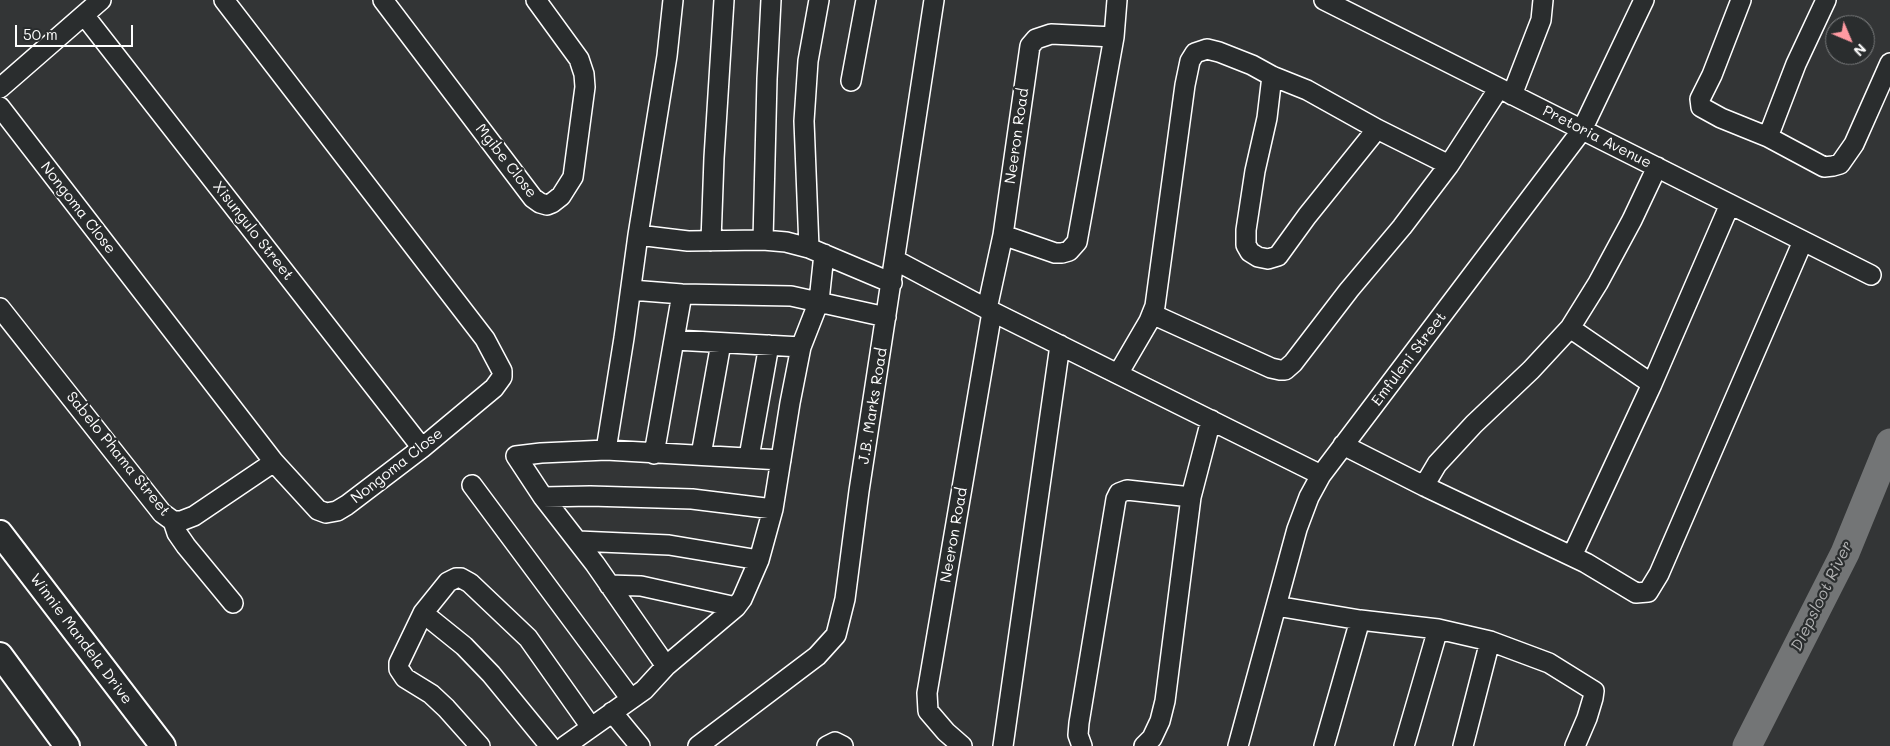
<!DOCTYPE html>
<style>
body{margin:0}
#map{position:relative;width:1890px;height:746px;overflow:hidden;background:#333536;font-family:Mali,sans-serif}
canvas{display:block}
.north{position:absolute;left:1825px;top:15px;width:50px;height:50px;box-sizing:border-box;background:#2a2d2e;border:1px solid #7f8182;border-radius:50%;rotate:135deg;font-size:14px;font-weight:700;line-height:20px;text-align:center;color:#fff}
.north::after{content:'';display:block;margin:auto;width:18px;height:22px;background:#ff9aa2;clip-path:polygon(50% 0,100% 100%,50% 72%,0 100%)}
.scale{position:absolute;left:15px;top:25px;width:118px;height:22px;box-sizing:border-box;border:2px solid #fff;border-top:0;padding-left:6px;font-size:15px;line-height:18px;white-space:nowrap;color:#fff;-webkit-text-stroke:4px #2a2d2e;paint-order:stroke}
</style>
<div id="map">
<canvas width="1890" height="746"></canvas>
<div class="north">N</div>
<div class="scale">50 m</div>
</div>
<script>
const ctx = document.querySelector('canvas').getContext('2d');
ctx.lineJoin = 'round';
function poly(rows) {
  const path = new Path2D();
  for (const r of rows) {
    path.moveTo(r[0], r[1]);
    for (let i = 2; i < r.length; i += 2) path.lineTo(r[i], r[i + 1]);
  }
  return path;
}
function strokePath(path, color, width, dash) {
  ctx.strokeStyle = color;
  ctx.lineWidth = width;
  ctx.lineCap = dash ? 'butt' : 'round';
  ctx.setLineDash(dash || []);
  ctx.stroke(path);
}
function label(font, color, halo, rows, align = 'center') {
  ctx.font = font + ' Mali,sans-serif';
  ctx.lineWidth = 4.5;
  ctx.setLineDash([]);
  ctx.textBaseline = 'middle';
  ctx.strokeStyle = halo;
  ctx.fillStyle = color;
  for (const [text, x, y, turn = 0] of rows) {
    ctx.save();
    ctx.translate(x, y);
    ctx.rotate((+turn || 0) * Math.PI / 180);
    ctx.textAlign = isNaN(turn) ? turn : align;
    if (halo) ctx.strokeText(text, 0, 0);
    ctx.fillText(text, 0, 0);
    ctx.restore();
  }
}
const river = poly([
 [1747,746,1845,553,1890,443]
]);
const minor = poly([
 [383,0,533,198,540,203,547,205,552,203,561,196,573,177,585,87,584,74,579,59,536,0],
 [1324,0,1871,275],
 [1741,0,1712,75,1700,99,1701,107,1721,118,1768,137,1824,167,1833,166,1840,164,1854,144,1890,63],
 [84,15,422,448],
 [1272,76,1267,118,1255,171,1246,230,1246,245,1250,252,1258,257,1268,259,1278,256,1307,216,1377,129],
 [851,81,866,0],
 [0,88,101,0],
 [1512,95,1541,20,1543,0],
 [0,107,274,462,318,510,326,513,337,511,347,505,422,448,494,388,502,377,502,371,485,339,224,0],
 [1768,137,1796,64,1826,0],
 [638,235,688,241,763,240,786,242,809,248,892,283],
 [1003,235,1055,253,1062,253,1069,251,1077,242,1114,37,1117,0],
 [763,240,767,79,771,0],
 [711,241,714,158,724,0],
 [809,248,804,121,808,61,819,0],
 [895,260,987,309,1321,475],
 [631,290,682,294,791,296,886,317],
 [0,308,162,513,173,521,177,533,186,546,233,603],
 [987,309,1003,235,1030,46,1036,39,1051,34,1114,37],
 [1152,314,1271,368,1280,370,1285,370,1293,363,1349,290,1402,227,1449,165,1499,88],
 [1570,328,1652,384],
 [675,340,801,347],
 [1118,374,1149,321,1155,306,1185,85,1190,61,1195,53,1207,49,1219,52,1252,65,1272,76,1307,90,1377,129,1449,165],
 [1343,445,1424,486,1586,563,1636,593,1648,592,1659,574,1803,241],
 [606,450,624,338,638,235,667,56,673,0],
 [654,454,682,294],
 [701,455,721,343],
 [749,457,769,345],
 [472,485,631,699],
 [1424,486,1437,464,1474,424,1531,370,1570,328,1598,283,1632,220,1657,167],
 [543,497,590,496,692,499,773,509],
 [173,521,181,521,194,516,274,462],
 [578,541,669,545,759,560],
 [1572,556,1652,384,1730,204],
 [609,585,641,586,736,607],
 [1276,606,1360,620,1438,629,1490,641,1549,663,1594,691,1593,698,1587,718,1575,746],
 [423,613,464,646,491,674,550,746],
 [666,666,595,564,543,497,516,456,541,453,606,450,781,460],
 [612,712,640,746],
 [480,746,446,708,431,694,405,678,399,669,399,663,423,613,448,582,456,578,461,578,470,583,528,638,591,727],
 [565,746,644,690,666,666,736,607,742,599,759,560,773,509,790,403,801,347,819,301,824,254],
 [698,746,817,656,836,635,845,599,859,491,934,0],
 [827,746,835,742,843,746],
 [962,746,946,732,928,711,927,693,992,312],
 [1003,746,1060,345],
 [1082,746,1078,735,1079,723,1116,499,1119,493,1127,490,1191,497],
 [1144,746,1152,738,1160,721,1165,701,1191,497,1211,420],
 [1238,746,1297,529,1309,497,1321,475,1582,130,1644,0],
 [1324,746,1360,620],
 [1404,746,1438,629],
 [1463,746,1490,641]
]);
const major = poly([
 [0,533,163,746],
 [0,655,67,746]
]);
const streetNames = [
 ["Neeron Road",1017,136,-82],
 ["Pretoria Avenue",1597,137,27],
 ["Mgibe Close",506,161,52],
 ["Nongoma Close",78,208,52],
 ["Xisungulo Street",253,231,52],
 ["Emfuleni Street",1409,359,-53],
 ["J.B. Marks Road",873,406,-81],
 ["Sabelo Phama Street",118,454,51],
 ["Nongoma Close",397,466,-38],
 ["Neeron Road",954,535,-80],
 ["Winnie Mandela Drive",81,639,53]
];
const waterNames = [
 ["Diepsloot River",1822,596,-64]
];
strokePath(river, '#737576', 29);
strokePath(minor, '#fff', 22);
strokePath(major, '#fff', 28);
strokePath(minor, '#2a2d2e', 19);
strokePath(major, '#2a2d2e', 24);
label('15px', '#fff', '#2a2d2e', streetNames);
label('italic 16px', '#b2b3b4', '#2a2d2e', waterNames);
</script>
